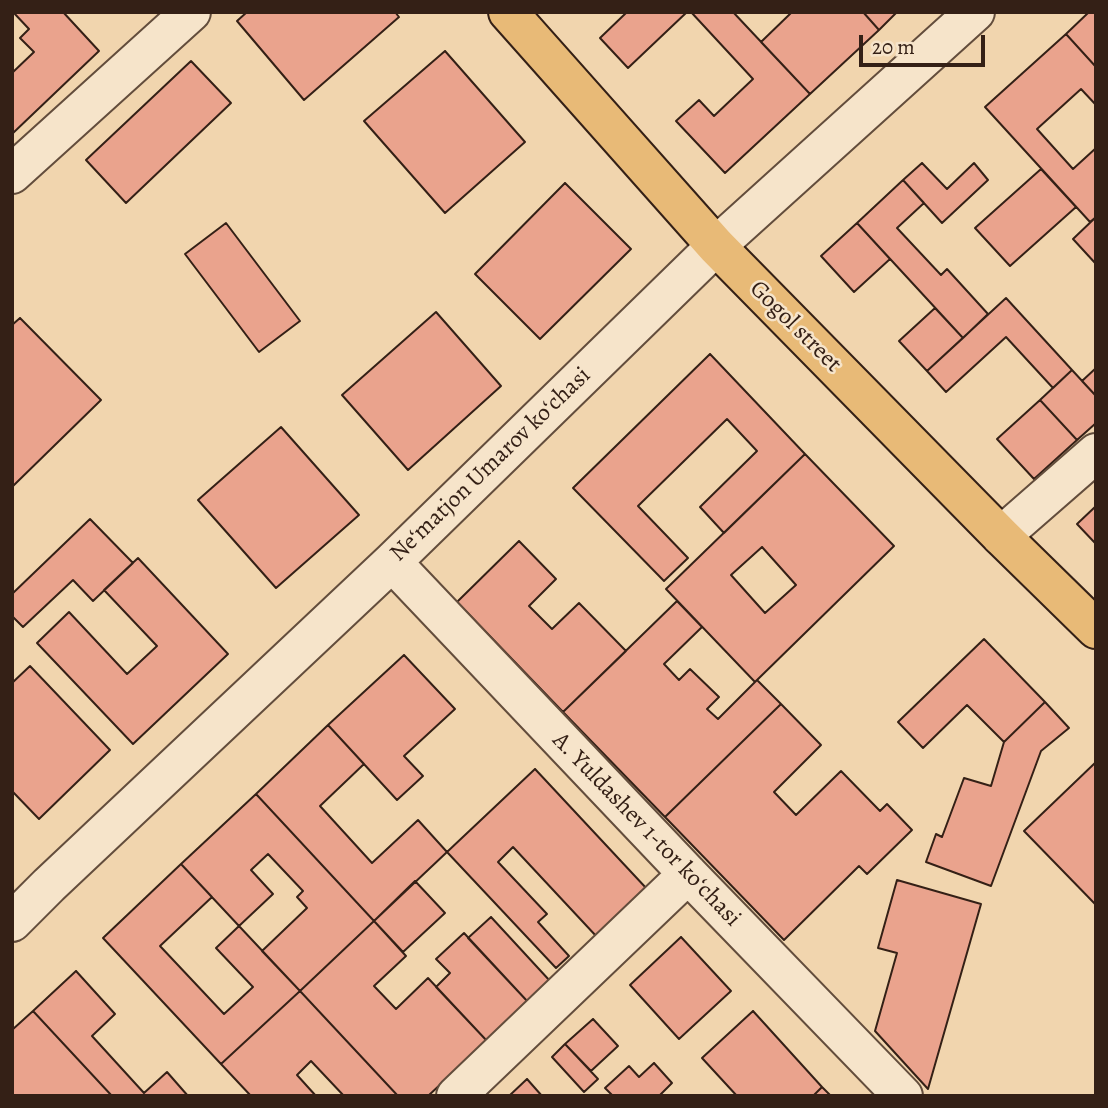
<!DOCTYPE html>
<meta charset="utf-8">
<style>
body{margin:0}
#map{position:relative;width:1108px;height:1108px;overflow:hidden;background:#f1d5ae;font-family:Alegreya,serif}
canvas{display:block}
.frame{position:absolute;inset:0;border:14px solid #342016;pointer-events:none}
.scale{position:absolute;left:859px;top:35px;width:126px;height:32px;box-sizing:border-box;border:4px solid #342016;border-top:0;padding-left:9px;font-size:21px;line-height:24px;white-space:nowrap;color:#342016;-webkit-text-stroke:5px #f6e4ca;paint-order:stroke}
</style>
<div id="map">
<canvas width="1108" height="1108"></canvas>
<div class="frame"></div>
<div class="scale">20 m</div>
</div>
<script>
const ctx = document.querySelector('canvas').getContext('2d');
ctx.lineJoin = 'round';
function fill(path, color) {
  ctx.fillStyle = color;
  ctx.fill(path, 'evenodd');
}
function poly(rows) {
  const path = new Path2D();
  for (const r of rows) {
    path.moveTo(r[0], r[1]);
    for (let i = 2; i < r.length; i += 2) path.lineTo(r[i], r[i + 1]);
  }
  return path;
}
function strokePath(path, color, width, dash) {
  ctx.strokeStyle = color;
  ctx.lineWidth = width;
  ctx.lineCap = dash ? 'butt' : 'round';
  ctx.setLineDash(dash || []);
  ctx.stroke(path);
}
function label(font, color, halo, rows, align = 'center') {
  ctx.font = font + ' Alegreya,serif';
  ctx.lineWidth = 5;
  ctx.setLineDash([]);
  ctx.textBaseline = 'middle';
  ctx.strokeStyle = halo;
  ctx.fillStyle = color;
  for (const [text, x, y, turn = 0] of rows) {
    ctx.save();
    ctx.translate(x, y);
    ctx.rotate((+turn || 0) * Math.PI / 180);
    ctx.textAlign = isNaN(turn) ? turn : align;
    if (halo) ctx.strokeText(text, 0, 0);
    ctx.fillText(text, 0, 0);
    ctx.restore();
  }
}
const building = poly([
 [13,12,63,12,99,51,12,134,12,73,34,52,20,38,29,29,13,12],
 [247,12,395,12,399,17,304,100,237,21,247,12],
 [627,12,687,12,628,68,600,38,627,12],
 [691,12,733,12,810,94,725,173,676,121,699,100,714,116,753,79,691,12],
 [792,12,863,12,879,30,810,94,761,42,792,12],
 [863,12,897,12,879,30,863,12],
 [1089,12,1096,12,1096,67,1066,34,1089,12],
 [1066,34,1096,67,1096,105,1081,89,1037,129,1073,169,1096,148,1096,217,1090,222,985,107,1066,34],
 [445,51,525,142,445,213,364,121,445,51],
 [191,61,231,103,126,203,86,160,191,61],
 [922,163,947,189,974,163,988,180,942,223,903,180,922,163],
 [1041,169,1076,207,1010,266,975,228,1041,169],
 [903,180,924,203,897,228,941,275,947,269,988,314,963,338,857,223,903,180],
 [565,183,631,249,540,339,475,274,565,183],
 [1096,217,1096,264,1073,239,1096,217],
 [226,223,300,321,259,352,185,254,226,223],
 [857,223,890,259,854,292,821,256,857,223],
 [1006,298,1072,370,1053,388,1006,337,946,392,927,371,1006,298],
 [935,308,963,338,927,371,899,341,935,308],
 [436,312,501,386,408,470,342,395,436,312],
 [20,318,101,400,12,487,12,325,20,318],
 [710,354,805,454,724,533,700,507,757,451,727,419,638,506,688,558,664,581,573,488,710,354],
 [1096,368,1096,396,1082,381,1096,368],
 [1072,370,1096,396,1096,423,1077,440,1040,400,1072,370],
 [1040,400,1077,440,1034,479,997,439,1040,400],
 [281,427,359,515,276,588,198,500,281,427],
 [805,454,894,546,755,682,666,589,805,454],
 [762,547,796,585,765,613,731,575,762,547],
 [1096,506,1096,544,1077,524,1096,506],
 [90,519,133,563,93,601,73,580,23,627,12,616,12,594,90,519],
 [519,541,556,579,529,606,552,629,579,603,626,651,563,712,457,602,519,541],
 [138,558,228,654,133,744,37,643,69,612,127,674,157,646,104,590,138,558],
 [677,601,702,627,664,664,679,680,690,669,719,697,707,709,718,719,757,680,781,704,665,817,563,712,677,601],
 [984,639,1045,702,1004,742,967,705,923,748,898,722,984,639],
 [404,655,455,709,404,756,423,776,397,800,328,725,404,655],
 [30,666,110,750,39,819,12,791,12,683,30,666],
 [1045,702,1069,728,1041,751,991,886,926,862,936,834,942,837,964,778,991,786,1004,742,1045,702],
 [781,704,821,745,774,792,796,815,841,771,880,811,887,804,912,830,867,874,859,866,784,940,665,817,781,704],
 [328,725,364,764,320,806,372,863,418,820,447,852,374,921,256,794,328,725],
 [1096,762,1096,905,1024,831,1096,762],
 [535,769,647,889,597,937,513,847,498,862,547,914,538,922,569,956,556,968,447,852,535,769],
 [256,794,374,921,300,991,262,951,307,908,297,897,303,891,268,854,251,870,273,894,239,926,181,864,256,794],
 [181,864,212,897,160,946,224,1014,253,987,216,948,239,926,300,991,221,1064,103,938,181,864],
 [897,880,981,904,928,1089,875,1031,897,953,878,948,897,880],
 [415,881,445,913,403,952,374,921,415,881],
 [491,917,550,981,528,1002,468,938,491,917],
 [374,921,406,956,374,986,396,1009,428,978,487,1041,428,1096,398,1096,300,991,374,921],
 [464,933,528,1002,487,1041,436,987,450,973,436,959,464,933],
 [681,937,731,991,679,1039,630,985,681,937],
 [76,971,115,1014,92,1036,144,1093,167,1072,188,1096,112,1096,33,1011,76,971],
 [300,991,398,1096,344,1096,311,1061,297,1075,316,1096,251,1096,221,1064,300,991],
 [33,1011,112,1096,12,1096,12,1030,33,1011],
 [753,1011,822,1087,813,1096,737,1096,702,1058,753,1011],
 [593,1019,618,1046,591,1071,565,1044,593,1019],
 [565,1044,598,1079,584,1092,552,1057,565,1044],
 [654,1063,672,1083,659,1096,613,1096,605,1088,629,1066,639,1077,654,1063],
 [527,1079,542,1096,509,1096,527,1079],
 [822,1087,831,1096,813,1096,822,1087]
]);
const minor = poly([
 [12,174,191,12],
 [1001,536,1096,453],
 [392,562,688,874,903,1096],
 [12,922,49,885,392,562,716,246,975,12],
 [456,1096,688,874]
]);
const major = poly([
 [508,12,716,246,1001,536,1096,629]
]);
const streetNames = [
 ["Gogol street",795,327,45],
 ["Neʻmatjon Umarov koʻchasi",491,465,-44],
 ["A. Yuldashev 1-tor koʻchasi",646,830,46]
];
fill(building, '#eaa38d');
strokePath(building, '#342016', 2);
strokePath(minor, '#634d3c', 42);
strokePath(major, '#342016', 42);
strokePath(minor, '#f6e4ca', 38);
strokePath(major, '#e8ba77', 38);
label('24px', '#342016', '#f6e4ca', streetNames);
</script>
